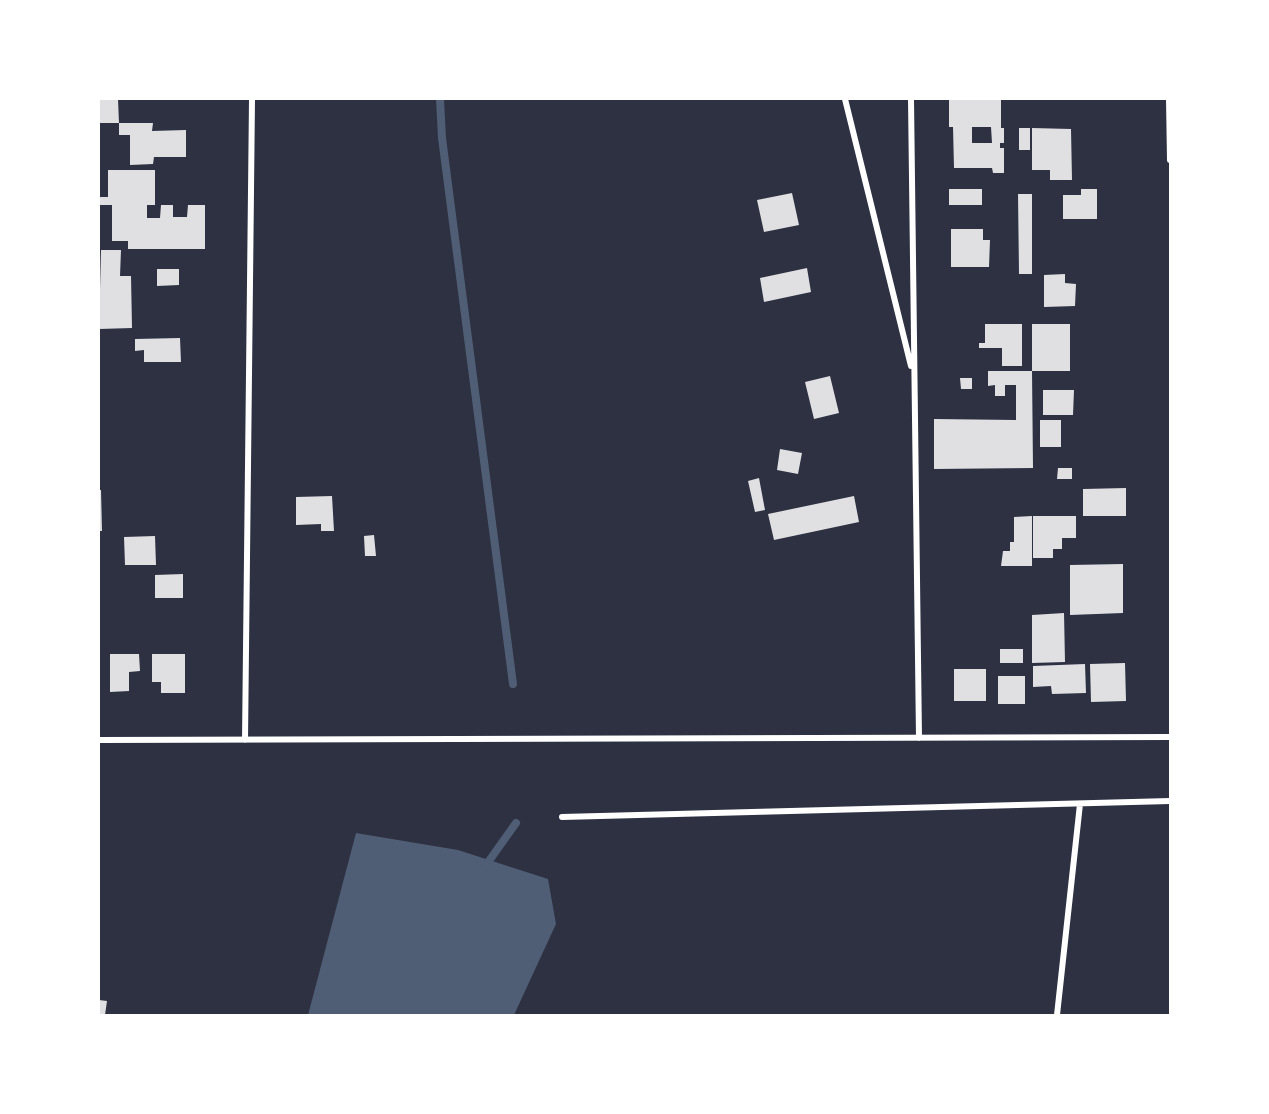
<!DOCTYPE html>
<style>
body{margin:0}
#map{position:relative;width:1269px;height:1114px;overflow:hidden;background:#2d3142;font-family:"Work Sans",sans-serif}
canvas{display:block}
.frame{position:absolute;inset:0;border:100px solid #fff;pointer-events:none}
</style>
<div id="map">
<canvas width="1269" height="1114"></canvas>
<div class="frame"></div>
</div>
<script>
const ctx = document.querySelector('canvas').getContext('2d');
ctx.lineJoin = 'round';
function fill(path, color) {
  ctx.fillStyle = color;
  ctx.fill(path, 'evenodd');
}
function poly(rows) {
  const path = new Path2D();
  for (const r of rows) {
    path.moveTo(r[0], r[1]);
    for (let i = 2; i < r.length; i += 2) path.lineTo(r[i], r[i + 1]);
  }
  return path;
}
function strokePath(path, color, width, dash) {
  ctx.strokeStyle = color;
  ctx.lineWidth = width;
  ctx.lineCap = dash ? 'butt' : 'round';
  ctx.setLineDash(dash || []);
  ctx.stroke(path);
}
const water = poly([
 [356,833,458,850,548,879,556,924,514,1015,308,1015]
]);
const stream = poly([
 [440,99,442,138,513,684],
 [484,868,516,823]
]);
const building = poly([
 [99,99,118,99,119,123,99,123],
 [949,99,1001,99,1001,128,1004,128,1004,143,1000,143,1000,148,1004,148,1004,173,993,173,992,168,954,168,953,127,949,127],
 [972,127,991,127,992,143,972,143],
 [119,123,153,123,152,131,186,130,186,157,154,157,153,164,130,165,130,135,119,135],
 [1019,128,1030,128,1030,150,1019,150],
 [1032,128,1071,129,1072,180,1050,180,1050,170,1032,170],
 [108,170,155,170,155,205,147,205,147,218,160,218,161,205,173,205,173,217,187,217,188,205,205,205,205,249,128,249,128,241,112,241,112,205,100,205,100,197,108,197],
 [949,189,982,189,982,205,949,205],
 [1081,189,1097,189,1097,219,1063,219,1063,195,1081,195],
 [792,193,799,225,764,232,757,200],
 [1018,194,1032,194,1032,274,1019,274],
 [951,229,983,229,983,240,990,240,989,267,951,267],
 [101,250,121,250,120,276,131,276,132,328,99,329],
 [807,268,811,292,764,302,760,278],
 [157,269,179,269,179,285,157,286],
 [1065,274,1065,283,1076,284,1075,306,1044,307,1044,275],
 [985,324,1022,324,1022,366,1002,366,1002,348,979,348,979,343,985,343],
 [1032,324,1070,324,1070,371,1032,371],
 [180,338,181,362,144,362,144,350,135,351,135,339],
 [988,371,1032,371,1033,468,934,469,934,419,1016,420,1016,385,1005,385,1005,396,995,396,995,385,988,386],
 [830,376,839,413,814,419,805,382],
 [960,378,972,378,972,389,961,389],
 [1043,390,1074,390,1073,415,1043,415],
 [1040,420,1061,420,1061,447,1040,447],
 [780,449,802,453,798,474,777,470],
 [1058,468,1072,468,1072,479,1057,479],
 [759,478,765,510,755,512,748,481],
 [1126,488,1126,516,1083,516,1083,489],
 [99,490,101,490,102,531,99,531],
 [332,496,334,531,321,531,321,524,296,525,296,497],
 [854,496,859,522,774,540,768,514],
 [1032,516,1032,566,1001,566,1003,551,1010,551,1010,542,1014,542,1014,517],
 [1033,516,1076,516,1076,538,1062,538,1062,549,1053,549,1053,558,1033,558],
 [374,535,376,556,365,556,364,536],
 [155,536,156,565,125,565,124,537],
 [1123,564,1123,613,1070,615,1070,565],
 [183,574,183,598,155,598,155,575],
 [1064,613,1065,662,1032,663,1032,615],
 [1000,649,1023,649,1023,663,1000,663],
 [110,654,139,654,140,671,129,672,129,691,110,692],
 [152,654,185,654,185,693,161,693,161,682,152,682],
 [1125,663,1126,701,1091,702,1090,664],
 [1085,664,1086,693,1052,694,1051,686,1033,687,1033,666],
 [954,669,986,669,986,701,954,701],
 [998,676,1025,676,1025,704,998,704],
 [99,1000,107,1001,105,1015,99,1015]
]);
const minor = poly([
 [845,99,911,366],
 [911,99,919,738],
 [1169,99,1170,160],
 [99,740,1170,737],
 [245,740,252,99],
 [562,817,1170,801],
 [1057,1015,1080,804]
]);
fill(water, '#4f5d75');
strokePath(stream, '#4f5d75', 8);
fill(building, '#e0e0e3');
strokePath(minor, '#fff', 6);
</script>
